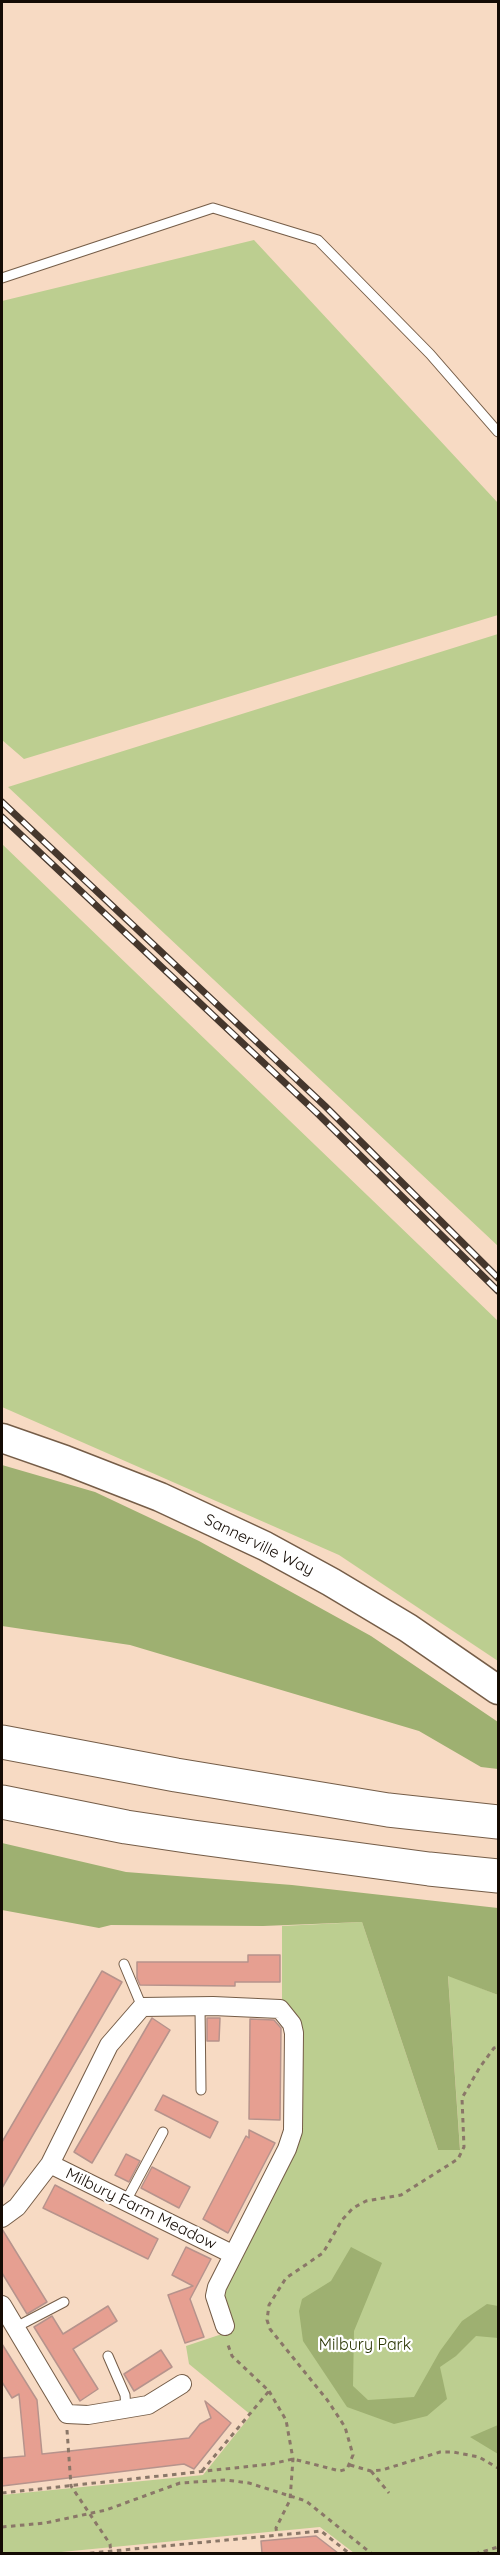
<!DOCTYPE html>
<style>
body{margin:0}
#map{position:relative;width:500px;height:2555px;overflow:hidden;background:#f7dac3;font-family:Quicksand,sans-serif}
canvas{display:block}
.frame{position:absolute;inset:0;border:3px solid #140b04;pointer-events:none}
</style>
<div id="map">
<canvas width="500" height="2555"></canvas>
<div class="frame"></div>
</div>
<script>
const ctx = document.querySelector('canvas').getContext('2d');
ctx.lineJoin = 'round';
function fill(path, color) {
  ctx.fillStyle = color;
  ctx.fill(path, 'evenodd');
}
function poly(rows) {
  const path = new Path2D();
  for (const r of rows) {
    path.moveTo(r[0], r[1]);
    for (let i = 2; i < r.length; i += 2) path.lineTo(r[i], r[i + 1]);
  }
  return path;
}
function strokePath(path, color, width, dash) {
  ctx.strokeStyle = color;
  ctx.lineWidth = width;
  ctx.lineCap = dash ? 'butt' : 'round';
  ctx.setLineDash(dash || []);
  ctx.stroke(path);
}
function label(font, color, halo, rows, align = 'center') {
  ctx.font = font + ' Quicksand,sans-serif';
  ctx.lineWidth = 4.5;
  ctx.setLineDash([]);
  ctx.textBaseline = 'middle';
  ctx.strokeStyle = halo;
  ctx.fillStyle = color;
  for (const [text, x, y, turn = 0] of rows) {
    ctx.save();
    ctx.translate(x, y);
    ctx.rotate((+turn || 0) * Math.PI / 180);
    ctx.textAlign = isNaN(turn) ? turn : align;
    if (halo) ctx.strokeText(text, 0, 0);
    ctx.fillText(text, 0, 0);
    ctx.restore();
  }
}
const green = poly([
 [254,240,498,503,498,615,24,759,2,740,2,301],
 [498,634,498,1246,8,787],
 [2,844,498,1321,498,1661,339,1555,2,1407],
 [362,1922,438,2150,460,2149,448,1975,498,1995,498,2553,354,2553,320,2527,51,2553,2,2554,2,2495,203,2475,251,2415,189,2364,186,2346,228,2332,222,2296,301,2138,302,2024,282,1999,282,1926]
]);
const forest = poly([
 [2,1465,95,1492,199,1541,371,1636,498,1722,498,1769,481,1767,419,1731,130,1645,2,1626],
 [2,1843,126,1872,292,1885,498,1908,498,1995,448,1976,460,2150,438,2150,362,1922,263,1926,111,1925,99,1928,2,1910],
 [351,2247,382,2263,354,2331,353,2386,368,2400,414,2397,440,2351,462,2321,487,2304,498,2306,498,2338,476,2336,456,2356,440,2367,447,2399,427,2416,394,2424,347,2407,303,2341,299,2311,302,2299,331,2281],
 [498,2425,498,2454,470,2437]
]);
const building = poly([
 [248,1955,280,1955,280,1982,235,1982,235,1986,140,1985,137,1978,137,1962,248,1962,248,1955],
 [102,1971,122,1982,2,2188,2,2142,102,1971],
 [152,2018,170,2030,92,2163,74,2152,152,2018],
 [207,2018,220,2018,219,2041,207,2041,207,2018],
 [250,2019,274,2020,281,2028,280,2120,249,2119,250,2019],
 [163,2095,218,2122,210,2138,155,2110,163,2095],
 [249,2130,275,2143,228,2233,203,2219,246,2136,249,2138,249,2130],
 [126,2154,140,2161,129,2182,115,2175,126,2154],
 [152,2167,190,2187,179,2208,141,2188,152,2167],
 [55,2185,158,2239,148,2259,43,2208,55,2185],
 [2,2229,47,2302,27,2314,2,2273,2,2229],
 [186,2247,211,2259,190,2299,204,2337,185,2343,168,2295,193,2286,172,2275,186,2247],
 [108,2306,117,2321,73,2349,98,2389,80,2401,34,2327,52,2316,63,2334,108,2306],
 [2,2344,37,2400,42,2454,189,2438,200,2424,211,2418,205,2401,231,2423,194,2469,184,2464,2,2486,2,2458,25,2456,19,2394,12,2398,2,2382,2,2344],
 [161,2350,172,2367,134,2391,124,2374,161,2350],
 [316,2536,338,2553,262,2553,261,2541,316,2536]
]);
const path = poly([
 [269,2391,286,2420,293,2459,290,2500,276,2528,277,2535],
 [67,2430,71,2486,110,2544,111,2554],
 [350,2465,371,2471,382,2470,440,2452,453,2452,479,2457,498,2468],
 [202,2471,269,2391,232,2356,227,2342],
 [371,2471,389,2493],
 [2,2493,271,2464,293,2459,340,2471,347,2469,353,2455,345,2427,328,2401,270,2329,267,2320,269,2305,286,2278,323,2253,342,2220,353,2208,366,2201,401,2195,458,2159,464,2147,462,2098,480,2067,494,2048,498,2047],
 [2,2527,45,2523,106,2510,180,2483,226,2480,249,2483,306,2501,372,2554],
 [81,2554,321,2531,350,2554],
 [475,2554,498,2547]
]);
const service = poly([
 [2,278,213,208,318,240,430,354,498,432],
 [124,1964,142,2007],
 [200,2008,201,2090],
 [126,2201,163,2132],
 [16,2327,64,2302],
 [108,2356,125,2395,126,2408]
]);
const minor = poly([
 [50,2164,232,2254],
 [2,2218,17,2207,50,2164,109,2045,142,2007,213,2006,280,2009,292,2024,294,2033,293,2131,287,2149,217,2287,215,2296,225,2326],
 [2,2305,67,2414,88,2415,148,2405,182,2384]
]);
const primary = poly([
 [2,1438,65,1460,160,1497,265,1546,331,1582,408,1628,498,1690]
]);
const motorway = poly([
 [2,1742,176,1775,388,1810,498,1822],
 [2,1802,126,1827,193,1837,429,1869,498,1876]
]);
const rail = poly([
 [2,802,325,1106,498,1278],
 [2,817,317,1113,498,1291]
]);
const streetNames = [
 ["Sannerville Way",259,1545,26],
 ["Milbury Farm Meadow",141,2209,26]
];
const parkNames = [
 ["Milbury Park",365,2345]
];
fill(green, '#bcce90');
fill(forest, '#9eb071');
fill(building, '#e69f91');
strokePath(building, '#b6938c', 1.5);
strokePath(service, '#755d48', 11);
strokePath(minor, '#755d48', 20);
strokePath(primary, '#755d48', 31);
strokePath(motorway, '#755d48', 35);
strokePath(path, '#8a7768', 3, [4.5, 4.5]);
strokePath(service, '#fff', 9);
strokePath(minor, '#fff', 18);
strokePath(primary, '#fff', 28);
strokePath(motorway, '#fff', 33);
strokePath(rail, '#45372d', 7);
strokePath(rail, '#fff', 4.5, [14]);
label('16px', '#140b04', '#fff', streetNames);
label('16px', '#2c3705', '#fff', parkNames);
</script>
